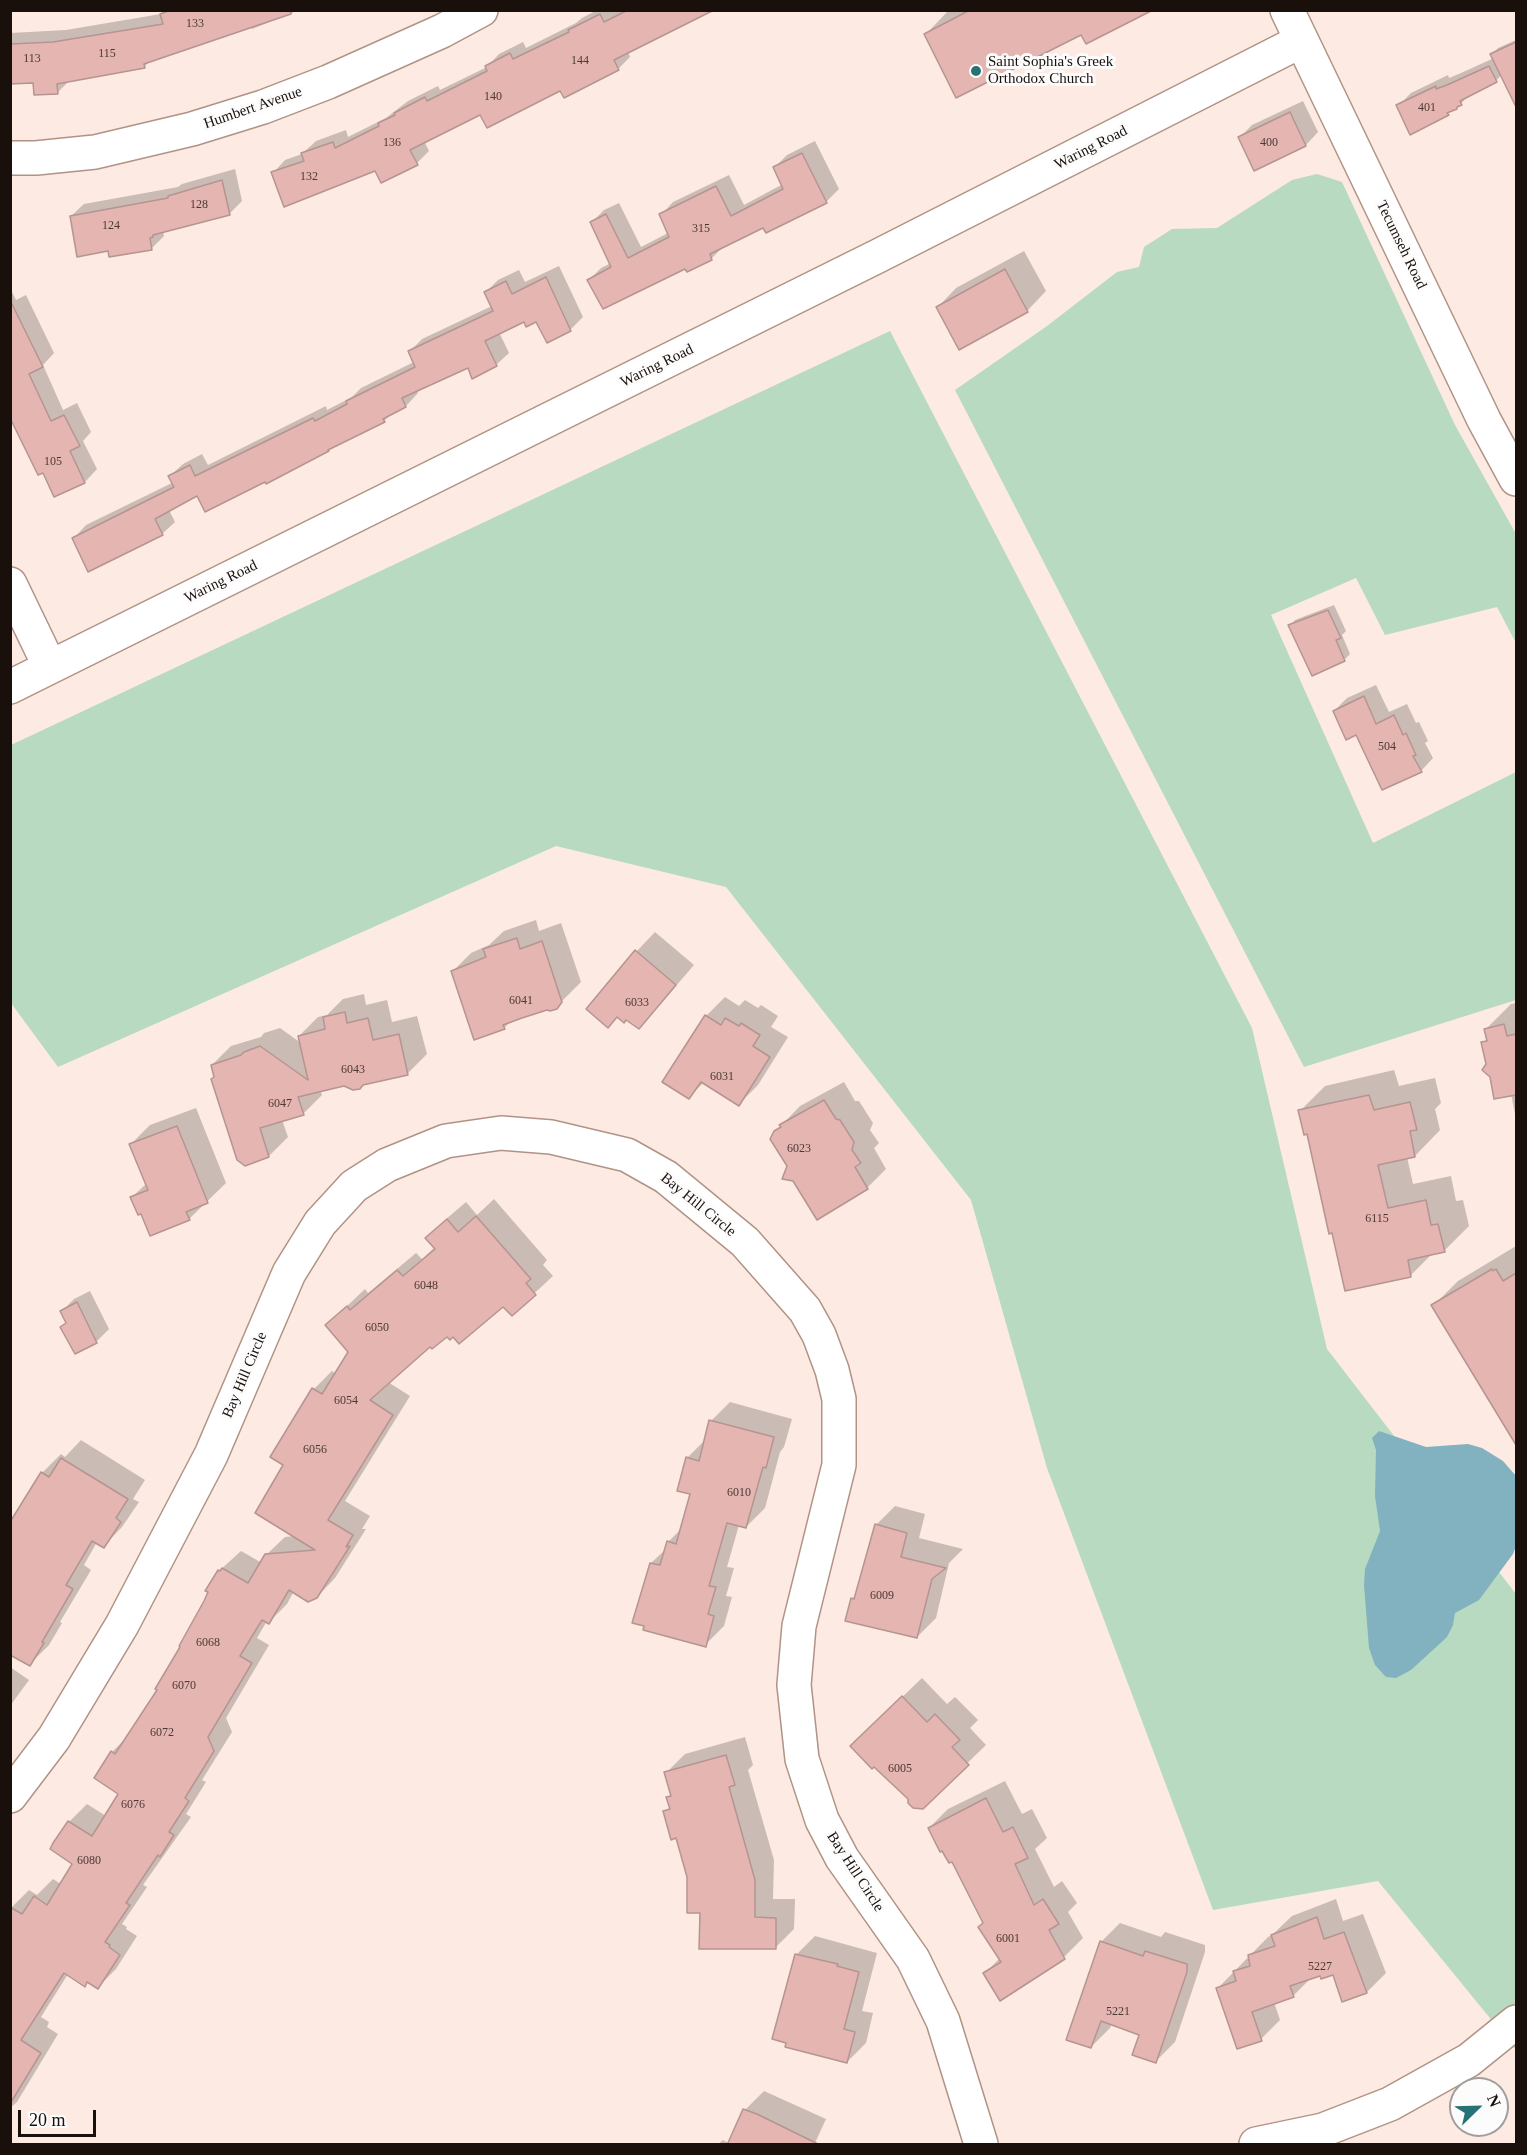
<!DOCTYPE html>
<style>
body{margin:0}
#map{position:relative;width:1527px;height:2155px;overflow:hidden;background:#fdeae2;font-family:Georgia,serif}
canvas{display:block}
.frame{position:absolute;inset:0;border:12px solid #1a100b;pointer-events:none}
.north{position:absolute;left:1449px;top:2077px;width:60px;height:60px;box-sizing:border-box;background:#fcfcfc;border:2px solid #a29e9c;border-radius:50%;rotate:67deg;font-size:16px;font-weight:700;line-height:24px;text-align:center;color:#1a100b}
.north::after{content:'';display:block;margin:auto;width:21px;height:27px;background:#277274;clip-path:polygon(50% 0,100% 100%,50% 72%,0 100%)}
.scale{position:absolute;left:18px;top:2110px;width:78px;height:27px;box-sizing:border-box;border:3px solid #1a100b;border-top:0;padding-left:8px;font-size:18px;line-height:21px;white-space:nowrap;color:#1a100b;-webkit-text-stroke:4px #fcfcfc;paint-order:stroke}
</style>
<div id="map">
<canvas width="1527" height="2155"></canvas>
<div class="frame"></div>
<div class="north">N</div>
<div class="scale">20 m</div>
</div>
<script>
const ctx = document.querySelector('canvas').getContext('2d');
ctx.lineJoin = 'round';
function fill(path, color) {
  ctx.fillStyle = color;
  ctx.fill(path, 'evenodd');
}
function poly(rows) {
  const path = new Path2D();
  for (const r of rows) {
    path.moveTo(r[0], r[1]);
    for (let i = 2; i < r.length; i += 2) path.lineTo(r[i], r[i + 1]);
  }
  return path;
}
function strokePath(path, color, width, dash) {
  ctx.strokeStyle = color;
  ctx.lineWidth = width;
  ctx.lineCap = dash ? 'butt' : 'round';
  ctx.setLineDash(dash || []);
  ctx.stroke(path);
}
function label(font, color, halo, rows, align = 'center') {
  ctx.font = font + ' Georgia,serif';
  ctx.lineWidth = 6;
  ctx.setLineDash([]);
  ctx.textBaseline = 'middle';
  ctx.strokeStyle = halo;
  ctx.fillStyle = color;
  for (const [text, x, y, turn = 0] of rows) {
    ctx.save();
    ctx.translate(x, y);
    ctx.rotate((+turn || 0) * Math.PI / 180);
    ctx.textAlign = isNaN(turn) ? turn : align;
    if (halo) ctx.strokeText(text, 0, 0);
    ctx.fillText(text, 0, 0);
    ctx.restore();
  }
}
const green = poly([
 [1317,174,1342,182,1455,425,1516,534,1516,643,1497,607,1385,635,1356,578,1271,615,1373,843,1516,772,1516,1000,1304,1067,955,390,1047,326,1117,272,1139,267,1144,247,1172,229,1217,228,1292,180],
 [890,331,1252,1028,1327,1349,1516,1594,1516,2050,1378,1881,1213,1910,1047,1468,971,1200,726,887,556,846,58,1067,11,1003,11,745]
]);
const water = poly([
 [1379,1431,1426,1447,1468,1444,1482,1448,1503,1461,1516,1476,1516,1546,1513,1554,1479,1600,1455,1613,1453,1625,1447,1637,1411,1670,1396,1678,1386,1677,1375,1665,1369,1648,1364,1585,1365,1569,1380,1531,1375,1496,1376,1450,1372,1438]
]);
const shadow = poly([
 [165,10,299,10,252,29,251,26,151,60,144,67,70,80,57,93,34,82,10,83,10,33,66,30,161,14],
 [597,10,710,10,628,51,630,57,618,69,561,89,481,113,424,141,429,151,417,163,376,170,273,173,285,160,302,154,316,141,346,130,348,137,386,118,408,101,438,86,440,90,487,67,499,54,523,42,526,48,576,23,582,18],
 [949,10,1137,10,1082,33,926,34],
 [1516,40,1516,82,1508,86,1502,74,1496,81,1471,93,1457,108,1398,106,1411,93,1448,75,1449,78,1461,73,1494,58,1492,54,1498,48],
 [1303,101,1318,132,1306,145,1254,169,1239,138,1252,125],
 [815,141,839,189,826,202,764,226,725,245,712,258,687,270,686,267,589,280,601,268,611,263,592,222,604,210,619,203,641,247,668,233,661,215,673,202,729,175,744,205,783,184,775,167,787,155],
 [235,169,242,201,230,213,163,231,164,236,152,248,109,250,71,216,84,204,178,187,182,184],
 [1024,251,1046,291,1028,310,960,348,938,307,956,288],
 [559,266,583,317,570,330,547,341,537,320,524,320,499,332,509,353,496,365,469,366,417,390,418,393,406,406,392,413,384,421,332,446,328,450,197,494,169,510,175,522,162,534,74,538,86,525,174,482,170,476,183,464,202,454,208,465,326,406,327,410,352,397,361,388,414,362,409,352,422,339,492,306,485,293,498,280,519,270,525,282],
 [10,288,16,300,26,295,54,353,43,365,63,410,77,403,91,432,83,441,97,469,85,482,55,495,44,471,10,416],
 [1334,605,1346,631,1342,635,1350,654,1344,660,1290,626,1295,620],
 [1376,685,1389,712,1407,704,1416,723,1419,722,1428,741,1425,743,1433,758,1421,771,1357,733,1334,711,1347,698],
 [536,920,539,931,561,923,581,982,556,1007,547,1008,511,1021,504,1028,452,972,471,953,489,945,504,931],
 [655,932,694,965,657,1008,638,1027,626,1018,618,1016,608,1026,588,1009,637,951],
 [364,994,366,1005,387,1000,392,1022,417,1016,427,1054,408,1073,363,1084,345,1084,320,1090,322,1095,303,1114,282,1120,288,1137,269,1156,215,1076,212,1065,231,1046,261,1037,264,1033,280,1028,301,1043,299,1036,318,1017,327,1015,343,999],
 [725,997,739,1006,745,1000,758,1008,761,1005,778,1016,771,1027,788,1037,758,1085,739,1104,704,1082,689,1097,706,1016],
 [1516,1003,1516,1119,1511,1094,1488,1064,1483,1043,1488,1038,1486,1029,1511,1004],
 [1394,1070,1399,1086,1435,1078,1441,1103,1435,1109,1440,1130,1415,1156,1407,1157,1413,1184,1451,1176,1456,1201,1463,1200,1469,1226,1444,1251,1432,1254,1411,1275,1308,1132,1300,1111,1325,1086],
 [844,1082,855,1101,859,1101,873,1123,870,1130,879,1143,874,1148,886,1169,867,1188,818,1218,788,1165,775,1132,800,1106],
 [196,1108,226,1183,189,1219,142,1212,132,1197,147,1183,131,1144,150,1125],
 [494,1199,547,1260,543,1265,553,1276,512,1314,504,1305,453,1335,447,1335,430,1345,388,1382,410,1396,345,1501,370,1516,362,1529,366,1529,335,1578,317,1597,294,1591,287,1604,269,1622,267,1621,257,1638,269,1645,226,1718,232,1732,202,1780,206,1782,186,1814,191,1817,143,1885,147,1887,122,1924,127,1927,126,1929,137,1936,116,1969,98,1987,88,1981,84,1985,68,1974,41,2017,49,2022,47,2027,58,2034,17,2102,10,2108,10,1909,29,1890,37,1895,53,1879,61,1884,75,1863,52,1849,69,1822,87,1804,106,1816,120,1793,112,1752,130,1734,159,1689,210,1592,207,1590,219,1571,241,1551,262,1563,266,1555,285,1537,295,1536,285,1464,314,1389,332,1371,336,1374,350,1351,327,1325,365,1289,368,1293,416,1253,422,1259,435,1247,445,1220,466,1202,477,1215],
 [1516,1246,1516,1442,1433,1306,1458,1281],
 [90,1291,109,1329,96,1342,75,1352,62,1327,67,1322,61,1312,74,1299],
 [730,1402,792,1419,784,1447,780,1452,765,1508,746,1527,739,1525,727,1567,734,1568,726,1596,732,1597,724,1626,705,1645,651,1563,666,1549,668,1542,682,1528,692,1493,687,1458,706,1439,711,1421],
 [81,1440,145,1480,133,1499,139,1502,122,1527,104,1546,97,1542,84,1565,91,1570,60,1622,62,1623,49,1645,30,1664,42,1473,61,1454,65,1457],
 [895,1506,925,1514,919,1538,963,1549,949,1563,936,1618,917,1637,852,1599,857,1594,876,1525],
 [10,1667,29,1680,10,1706],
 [922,1678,947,1704,955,1697,978,1720,970,1728,986,1745,922,1807,909,1798,874,1764,871,1727],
 [745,1737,753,1765,748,1770,774,1860,773,1899,795,1899,794,1929,775,1948,701,1912,688,1877,677,1837,665,1812,671,1806,668,1797,672,1793,666,1773,685,1754],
 [1005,1781,1022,1814,1032,1809,1047,1838,1035,1849,1054,1887,1062,1881,1077,1903,1068,1912,1083,1938,1064,1957,1001,1999,985,1973,1000,1958,953,1860,929,1828,948,1809],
 [1336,1899,1343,1921,1363,1914,1386,1973,1367,1992,1343,2000,1334,1973,1311,1978,1293,1996,1274,2002,1280,2020,1261,2039,1218,1988,1268,1937,1272,1935,1292,1916],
 [1120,1923,1161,1937,1165,1932,1205,1945,1205,1952,1175,2042,1156,2061,1141,2034,1112,2023,1110,2028,1091,2047,1101,1942],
 [815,1936,877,1953,862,2011,873,2013,866,2043,847,2062,796,1955],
 [764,2091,826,2119,815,2143,819,2144,718,2144,723,2140,728,2143,745,2110]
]);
const building = poly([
 [171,10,291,10,291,14,144,64,145,68,57,84,58,94,34,95,33,83,10,84,10,44,53,42,163,24,160,14,171,10],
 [628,10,714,10,614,60,619,70,564,98,560,91,487,128,480,115,410,150,418,165,381,183,375,171,284,207,271,172,304,161,301,153,333,142,335,148,379,126,378,123,395,115,394,113,425,97,427,101,487,71,485,66,510,53,513,59,569,32,568,30,600,14,604,22,628,10],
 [970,10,1153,10,1086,44,1081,35,956,98,924,34,970,10],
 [1516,42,1516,107,1490,54,1516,42],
 [1489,66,1497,82,1460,101,1462,105,1457,107,1457,109,1447,113,1449,115,1410,135,1396,105,1436,86,1436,89,1447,85,1489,66],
 [1290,112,1306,146,1254,171,1238,137,1290,112],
 [802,153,827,203,766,233,763,228,710,254,712,260,687,272,685,269,603,309,587,280,611,267,590,222,606,214,628,258,669,237,659,214,716,186,731,216,783,189,773,167,802,153],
 [222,180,230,215,153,235,153,237,150,238,152,250,109,257,108,251,77,257,70,216,168,198,168,196,222,180],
 [1005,269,1028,312,959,350,936,307,1005,269],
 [546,277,571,331,547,343,536,322,526,327,524,322,485,341,497,366,472,379,468,368,402,398,406,407,383,419,385,422,328,450,329,451,266,484,265,482,205,512,197,496,155,519,163,535,88,572,72,538,174,487,168,476,190,465,195,476,313,418,315,421,347,404,346,401,415,367,408,351,493,311,484,292,506,281,512,294,546,277],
 [10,300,43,367,29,374,51,421,64,415,80,446,70,451,85,483,54,497,43,473,38,475,10,418,10,300],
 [1328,610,1341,638,1336,640,1345,661,1312,676,1288,625,1328,610],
 [1364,696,1376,724,1394,715,1403,735,1406,733,1416,755,1413,756,1422,772,1382,790,1356,735,1346,740,1333,711,1364,696],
 [517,938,520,949,542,941,562,1002,557,1009,550,1011,547,1010,522,1018,503,1025,505,1029,474,1040,451,971,486,957,483,949,517,938],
 [635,950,676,985,639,1029,626,1020,624,1023,617,1017,608,1028,586,1009,635,950],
 [345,1012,347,1023,368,1018,373,1040,399,1034,408,1075,363,1085,360,1089,353,1090,344,1086,298,1097,304,1115,260,1128,269,1157,245,1166,237,1160,211,1079,214,1077,211,1065,241,1055,244,1052,260,1046,308,1080,298,1036,325,1029,323,1017,345,1012],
 [705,1015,721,1025,725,1018,739,1026,741,1023,760,1035,753,1046,770,1057,739,1106,701,1082,689,1099,662,1082,705,1015],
 [1504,1024,1507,1036,1516,1034,1516,1095,1494,1099,1490,1077,1482,1070,1486,1064,1481,1042,1487,1041,1484,1029,1504,1024],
 [1369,1095,1374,1110,1410,1102,1417,1130,1410,1131,1415,1157,1378,1165,1388,1208,1426,1200,1431,1225,1438,1224,1445,1252,1408,1260,1411,1277,1345,1291,1332,1233,1329,1234,1307,1134,1304,1135,1298,1110,1369,1095],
 [824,1100,836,1119,840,1120,854,1142,852,1150,861,1163,855,1167,868,1189,817,1220,793,1181,782,1179,787,1166,770,1139,774,1131,781,1127,779,1125,824,1100],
 [177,1126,208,1203,186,1212,190,1220,150,1236,141,1214,138,1215,130,1197,148,1190,129,1144,177,1126],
 [476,1216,531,1279,526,1283,536,1295,512,1316,503,1307,459,1344,453,1337,450,1340,447,1337,432,1349,430,1347,370,1400,393,1415,328,1520,353,1535,346,1547,350,1546,317,1598,308,1602,289,1590,269,1624,262,1620,240,1656,252,1663,208,1737,214,1751,185,1798,189,1801,169,1832,174,1835,160,1857,158,1855,126,1903,130,1905,105,1942,110,1945,109,1947,120,1955,98,1989,87,1982,85,1987,64,1973,21,2040,41,2053,10,2104,10,1907,22,1914,34,1896,47,1905,72,1864,50,1849,53,1843,68,1821,92,1836,118,1794,94,1778,111,1751,115,1754,157,1690,155,1689,180,1647,179,1646,204,1601,208,1592,205,1591,218,1570,220,1571,222,1568,248,1583,265,1554,315,1550,255,1513,283,1465,270,1457,312,1388,322,1394,348,1352,325,1325,347,1306,350,1310,397,1270,403,1276,435,1249,425,1238,447,1219,458,1232,476,1216],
 [1492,1269,1493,1271,1496,1269,1503,1281,1516,1273,1516,1445,1431,1305,1492,1269],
 [77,1302,97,1343,75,1354,60,1327,66,1323,60,1311,77,1302],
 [709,1420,774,1437,766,1468,763,1467,746,1528,727,1523,709,1586,716,1587,708,1614,714,1616,706,1647,643,1630,644,1626,632,1623,650,1563,660,1565,667,1541,676,1544,690,1494,677,1491,686,1457,699,1461,709,1420],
 [61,1458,128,1499,116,1518,121,1522,104,1548,92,1541,66,1585,73,1589,42,1642,44,1643,30,1666,10,1655,10,1522,41,1472,49,1477,61,1458],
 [875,1524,907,1533,901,1557,946,1568,932,1579,917,1638,845,1621,851,1598,854,1599,875,1524],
 [902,1696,927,1722,935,1714,960,1740,952,1747,969,1765,923,1809,913,1808,908,1803,908,1799,874,1767,872,1769,850,1746,902,1696],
 [726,1755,735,1785,729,1787,755,1880,755,1917,776,1918,776,1949,699,1949,700,1913,687,1913,687,1877,676,1838,671,1840,663,1811,670,1809,666,1797,671,1796,664,1772,726,1755],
 [986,1798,1003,1832,1013,1827,1028,1858,1015,1864,1034,1905,1043,1899,1059,1924,1049,1930,1065,1959,1000,2001,983,1973,1001,1962,978,1927,983,1923,952,1862,949,1863,942,1851,940,1852,928,1828,986,1798],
 [1317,1917,1324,1939,1344,1932,1367,1993,1342,2002,1333,1975,1321,1979,1320,1976,1290,1986,1294,1997,1252,2012,1262,2041,1237,2049,1216,1988,1236,1981,1233,1971,1250,1966,1248,1955,1275,1946,1271,1935,1317,1917],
 [1100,1941,1143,1956,1145,1951,1187,1964,1187,1972,1156,2063,1132,2055,1139,2035,1101,2021,1091,2048,1066,2040,1100,1941],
 [795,1954,838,1964,837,1966,859,1972,844,2029,855,2032,847,2063,785,2047,786,2043,772,2039,795,1954],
 [743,2109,757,2114,820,2145,727,2145,743,2109]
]);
const minor = poly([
 [1287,10,1484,420,1516,479],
 [10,158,36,158,95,152,192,129,263,107,328,82,442,31,481,10],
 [10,584,50,667],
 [10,687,878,256,1301,41],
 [10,1796,54,1738,122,1625,211,1455,289,1273,320,1223,354,1186,387,1165,446,1141,501,1133,551,1137,627,1155,666,1177,745,1242,805,1310,819,1335,832,1370,839,1399,839,1465,799,1626,794,1685,802,1759,822,1820,842,1858,913,1959,943,2021,981,2144],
 [1256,2144,1323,2130,1390,2104,1469,2060,1516,2022]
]);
const markers = [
 [976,71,6,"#277274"]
];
const numberNames = [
 ["133",195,24],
 ["115",107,54],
 ["113",32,59],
 ["144",580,61],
 ["140",493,97],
 ["401",1427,108],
 ["136",392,143],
 ["400",1269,143],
 ["132",309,177],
 ["128",199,205],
 ["124",111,226],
 ["315",701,229],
 ["105",53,462],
 ["504",1387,747],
 ["6041",521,1001],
 ["6033",637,1003],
 ["6043",353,1070],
 ["6031",722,1077],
 ["6047",280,1104],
 ["6023",799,1149],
 ["6115",1377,1219],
 ["6048",426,1286],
 ["6050",377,1328],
 ["6054",346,1401],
 ["6056",315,1450],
 ["6010",739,1493],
 ["6009",882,1596],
 ["6068",208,1643],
 ["6070",184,1686],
 ["6072",162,1733],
 ["6005",900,1769],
 ["6076",133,1805],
 ["6080",89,1861],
 ["6001",1008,1939],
 ["5227",1320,1967],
 ["5221",1118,2012]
];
const poiNames = [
 ["Saint Sophia's Greek",988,62],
 ["Orthodox Church",988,79]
];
const streetNames = [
 ["Humbert Avenue",253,108,-19],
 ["Waring Road",1091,148,-27],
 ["Tecumseh Road",1401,245,64],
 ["Waring Road",657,366,-26],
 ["Waring Road",221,582,-26],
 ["Bay Hill Circle",698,1205,39],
 ["Bay Hill Circle",245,1375,-67],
 ["Bay Hill Circle",855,1872,57]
];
fill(green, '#b8dac1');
fill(water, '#82b1c0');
fill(shadow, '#0003');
fill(building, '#e4b5b1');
strokePath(building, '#b59491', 1.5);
strokePath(minor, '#b09385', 36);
strokePath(minor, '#fff', 33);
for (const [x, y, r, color] of markers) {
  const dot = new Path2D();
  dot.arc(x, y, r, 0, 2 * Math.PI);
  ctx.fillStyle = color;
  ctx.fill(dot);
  strokePath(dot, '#fcfcfc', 2);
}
label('12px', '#4c3934', null, numberNames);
label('15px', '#1a100b', '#fcfcfc', poiNames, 'left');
label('15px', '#1a100b', '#fcfcfc', streetNames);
</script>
